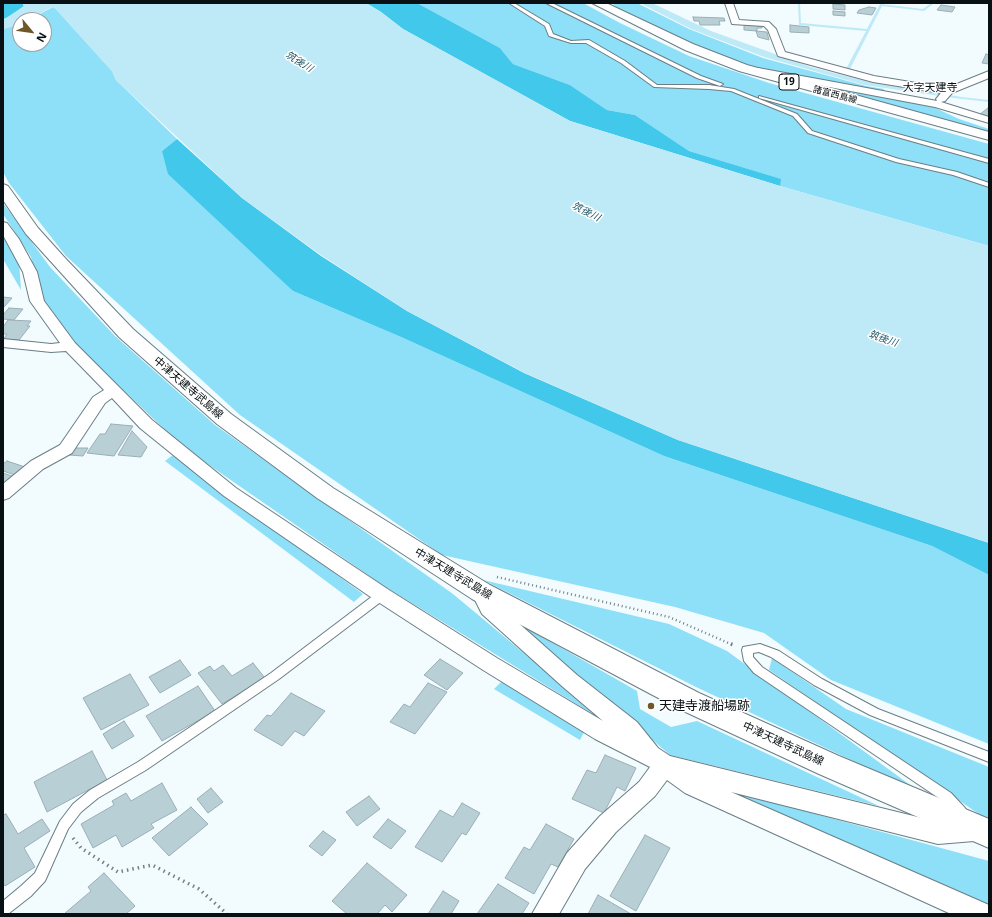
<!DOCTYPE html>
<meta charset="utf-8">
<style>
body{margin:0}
#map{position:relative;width:992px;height:917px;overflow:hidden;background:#f2fbfe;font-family:"Noto Sans",sans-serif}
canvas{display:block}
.frame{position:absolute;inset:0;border:4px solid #091013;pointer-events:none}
.north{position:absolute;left:12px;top:12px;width:40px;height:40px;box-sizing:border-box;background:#fff;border:1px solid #9d9fa1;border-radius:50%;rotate:119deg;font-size:11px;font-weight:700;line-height:16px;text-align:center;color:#091013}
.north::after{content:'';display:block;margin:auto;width:14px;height:18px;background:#705728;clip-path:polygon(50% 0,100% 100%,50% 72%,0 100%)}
</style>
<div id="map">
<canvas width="992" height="917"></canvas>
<div class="frame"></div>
<div class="north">N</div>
</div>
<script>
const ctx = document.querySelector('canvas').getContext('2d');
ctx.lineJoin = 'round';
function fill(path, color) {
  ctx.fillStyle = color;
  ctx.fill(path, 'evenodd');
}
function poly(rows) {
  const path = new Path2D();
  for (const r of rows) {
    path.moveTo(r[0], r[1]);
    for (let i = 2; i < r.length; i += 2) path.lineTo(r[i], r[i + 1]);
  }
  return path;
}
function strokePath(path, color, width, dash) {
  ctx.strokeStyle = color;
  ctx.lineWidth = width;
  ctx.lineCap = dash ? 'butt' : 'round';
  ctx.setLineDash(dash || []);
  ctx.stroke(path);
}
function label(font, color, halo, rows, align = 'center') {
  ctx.font = font + ' "Noto Sans","Noto Sans JP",sans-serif';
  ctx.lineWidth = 3;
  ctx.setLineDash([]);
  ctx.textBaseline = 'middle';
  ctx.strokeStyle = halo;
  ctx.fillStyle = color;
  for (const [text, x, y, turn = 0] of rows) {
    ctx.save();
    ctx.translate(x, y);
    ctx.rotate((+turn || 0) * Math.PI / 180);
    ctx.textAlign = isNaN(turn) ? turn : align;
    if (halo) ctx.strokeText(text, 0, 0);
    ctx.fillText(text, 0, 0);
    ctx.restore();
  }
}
const green = poly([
 [417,3,583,3,620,23,689,56,769,83,989,144,989,246,780,186,780,179,689,151,635,115,607,110,570,85,513,64,500,48],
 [612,3,637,3,689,29,763,58,866,86,884,89,885,93,746,65,694,45,618,9],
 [53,7,55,8,112,71,116,80,177,139,162,151,293,291,401,337,664,456,932,546,989,575,989,744,831,680,764,633,675,607,442,555,240,415,66,256,9,183,3,172,3,29,20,24,20,44,44,44,44,20,29,20],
 [786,77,931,106,959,119,989,129,989,133],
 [3,203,50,267,115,336,215,425,453,594,609,724,384,586,183,447,75,344,41,299,31,257,3,214],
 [3,235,19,260,21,290,3,259],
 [173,455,363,594,354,602,165,461],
 [483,580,669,624,727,651,921,793,696,687],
 [516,622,637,691,640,709,671,727,697,721,879,806,670,755],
 [772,658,846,709,989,767,989,821,769,670],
 [503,680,586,728,580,740,494,689],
 [716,787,989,861,989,907]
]);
const forest = poly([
 [3,3,22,3,24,6,10,17,3,19],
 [366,3,417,3,500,48,513,64,570,85,607,110,635,115,689,151,781,179,780,186,570,121,403,29,381,12],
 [177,139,242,198,321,256,407,311,524,373,678,440,989,543,989,575,932,546,664,456,401,337,293,291,168,174,162,151]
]);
const water = poly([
 [22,3,366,3,381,12,403,29,570,121,780,186,989,246,989,543,678,440,525,373,407,311,321,255,242,198,116,80,112,71,55,8,52,7,29,20,20,20,20,24,3,29,3,20,24,6],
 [640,3,652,3,711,31,811,67,870,82,962,97,961,99,864,85,764,57,691,29]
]);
const stream = poly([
 [798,3,800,3,801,23,867,29,880,4,923,9,931,3,934,3,924,11,882,6,849,71,847,72,845,71,866,31,799,25,798,3],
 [961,97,989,100,989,102,962,99,960,98,961,97]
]);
const building = poly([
 [833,4,845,5,845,10,833,9,833,4],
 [941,5,955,7,952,12,937,10,941,5],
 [869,7,876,8,872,15,857,13,859,10,869,7],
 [833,11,845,12,845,16,833,15,833,11],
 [693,17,724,18,725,21,719,21,720,25,700,25,699,21,694,21,693,17],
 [744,24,762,25,762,28,757,28,757,31,744,30,744,24],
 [790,25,809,27,809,33,790,32,790,25],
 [756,31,767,32,769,40,758,37,756,31],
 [986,54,989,55,989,64,982,63,986,54],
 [988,108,989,118,979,115,988,108],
 [3,297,12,298,4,307,3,307,3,297],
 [9,308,23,309,14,320,3,319,3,315,9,308],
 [8,320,31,321,27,326,30,326,19,340,3,340,7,334,3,334,3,327,8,320],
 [111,424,133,426,114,456,87,453,100,434,105,434,111,424],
 [132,431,147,447,141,457,118,455,132,431],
 [74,448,88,448,83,456,69,455,74,448],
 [7,461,25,467,15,475,3,471,3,464,7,461],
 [3,473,12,476,3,484,3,473],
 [440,659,463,673,447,690,424,675,440,659],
 [180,660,191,675,160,693,149,677,180,660],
 [253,663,265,678,222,704,198,673,210,666,214,671,223,665,232,676,253,663],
 [130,674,149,705,101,730,83,698,130,674],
 [428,683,447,692,415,734,390,722,404,704,410,707,428,683],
 [198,686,215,711,162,741,146,716,198,686],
 [291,693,325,711,304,736,295,731,282,746,254,730,267,715,271,716,291,693],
 [124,721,134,736,112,749,103,734,124,721],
 [92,751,107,780,47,812,34,782,92,751],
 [605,755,636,768,625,791,617,787,604,813,572,799,587,770,596,773,605,755],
 [162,783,177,810,151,824,154,828,122,847,116,835,93,848,81,824,114,805,112,801,126,793,131,801,162,783],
 [211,788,223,802,208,813,197,799,211,788],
 [369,796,380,809,357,826,346,812,369,796],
 [462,803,480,813,466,835,462,833,442,862,415,847,440,810,453,817,462,803],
 [191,807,208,824,169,856,152,838,191,807],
 [6,814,18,834,42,819,50,831,24,848,35,867,5,886,3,883,3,815,6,814],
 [388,819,406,831,391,849,373,837,388,819],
 [546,824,574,839,558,867,551,864,534,894,505,878,524,847,530,850,546,824],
 [323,831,336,840,322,856,309,846,323,831],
 [645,835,670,848,636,911,610,896,645,835],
 [367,863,407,895,392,912,385,905,377,914,347,914,332,901,367,863],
 [104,873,135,906,126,914,64,914,91,891,88,887,104,873],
 [498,884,529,903,522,914,477,914,498,884],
 [443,891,459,901,451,914,428,914,443,891],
 [598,895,631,914,588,914,598,895]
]);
const pathFar1 = poly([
 [497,577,669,617,733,645]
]);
const path = poly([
 [731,644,734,645],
 [73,838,81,848,118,872,152,865,199,889,227,914]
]);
const service = poly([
 [509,3,514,3,549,24,553,34,571,41,589,40,625,61,657,85,709,85,734,89,797,114,812,131,899,159,957,172,989,183,989,187,953,175,896,162,808,133,793,116,731,91,709,89,654,87,621,63,586,43,571,43,549,36,545,26,509,3],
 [546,3,552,3,701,76,723,84,720,86,697,78,546,3],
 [759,96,989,159,989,163,759,98,759,96],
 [382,591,386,592,387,595,386,598,279,679,146,770,98,798,81,812,68,829,45,881,31,896,8,914,3,914,3,901,21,886,35,873,60,821,73,804,90,790,138,762,271,673,378,592,382,591],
 [760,644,779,651,822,679,878,709,989,752,989,762,870,715,814,685,771,657,759,652,753,653,753,657,762,667,951,793,965,808,967,812,965,816,961,818,957,816,943,801,754,673,744,661,742,650,743,647,760,644]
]);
const minor = poly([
 [725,3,733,3,739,20,769,22,776,29,785,52,874,76,947,88,989,71,989,78,952,93,945,101,941,102,989,117,989,123,935,107,755,73,753,71,758,68,937,101,936,99,941,93,873,82,778,56,768,30,764,26,732,24,725,3],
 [3,222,7,223,19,239,37,272,44,301,75,343,152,420,236,488,389,590,497,658,603,721,563,687,482,614,471,592,474,587,481,585,488,587,497,604,577,675,637,722,658,748,670,756,938,822,974,819,982,822,986,830,982,838,974,841,938,844,731,792,989,905,989,914,951,914,685,793,667,780,655,796,616,832,585,869,559,914,532,914,567,853,600,816,639,782,650,767,595,739,483,670,375,600,224,496,140,428,112,398,105,403,72,453,43,469,9,498,3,500,3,484,31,461,60,445,93,397,104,390,66,351,51,352,3,347,3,339,51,344,60,343,30,301,23,272,3,235,3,222]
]);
const secondary = poly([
 [3,184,8,186,38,228,65,258,133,329,231,414,333,488,490,585,699,693,839,756,989,819,989,848,819,774,679,709,472,599,317,498,217,424,119,337,26,234,3,200,3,184]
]);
const primary = poly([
 [592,3,606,3,693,44,747,65,989,132,989,140,739,71,685,50,592,3]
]);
const markers = [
 [651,706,4,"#705728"]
];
const farStreetnames = [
 ["諸富西島線",835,95,15]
];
const farWaternames = [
 ["筑後川",299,62,32],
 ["筑後川",586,212,27],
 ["筑後川",883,339,19]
];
const shields = [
 [789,82,20]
];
const shieldNames = [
 ["19",789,82]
];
const farQuarternames = [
 ["大字天建寺",930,88]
];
const streetNames = [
 ["中津天建寺武島線",188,388,41],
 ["中津天建寺武島線",453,574,31],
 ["中津天建寺武島線",783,744,25]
];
const nearPoinames = [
 ["天建寺渡船場跡",659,706]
];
fill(green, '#8edff8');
fill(forest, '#41c8eb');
fill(water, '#beeaf8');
fill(stream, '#beeaf8');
fill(building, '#b9cfd6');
strokePath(building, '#99afb5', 1);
strokePath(service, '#6a7e85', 2);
strokePath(minor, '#6a7e85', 2);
strokePath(secondary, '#6a7e85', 2);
strokePath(primary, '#6a7e85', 2);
strokePath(pathFar1, '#767e81', 2.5, [1, 3]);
strokePath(path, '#767e81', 3.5, [1.5, 4]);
fill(service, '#fff');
fill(minor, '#fff');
fill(secondary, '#fff');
fill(primary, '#fff');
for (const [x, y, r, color] of markers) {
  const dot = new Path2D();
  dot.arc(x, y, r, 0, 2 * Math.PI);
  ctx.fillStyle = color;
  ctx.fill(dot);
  strokePath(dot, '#fff', 1.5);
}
label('9px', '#091013', '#fff', farStreetnames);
label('italic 10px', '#1e5564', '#fff', farWaternames);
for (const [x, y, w] of shields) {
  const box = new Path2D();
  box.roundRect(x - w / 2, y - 8, w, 16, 3);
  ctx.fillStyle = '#fff';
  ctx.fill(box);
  strokePath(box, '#091013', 1);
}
label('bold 10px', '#091013', null, shieldNames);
label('11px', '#091013', '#fff', farQuarternames);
label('11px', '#091013', '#fff', streetNames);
label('13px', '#091013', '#fff', nearPoinames, 'left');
</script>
